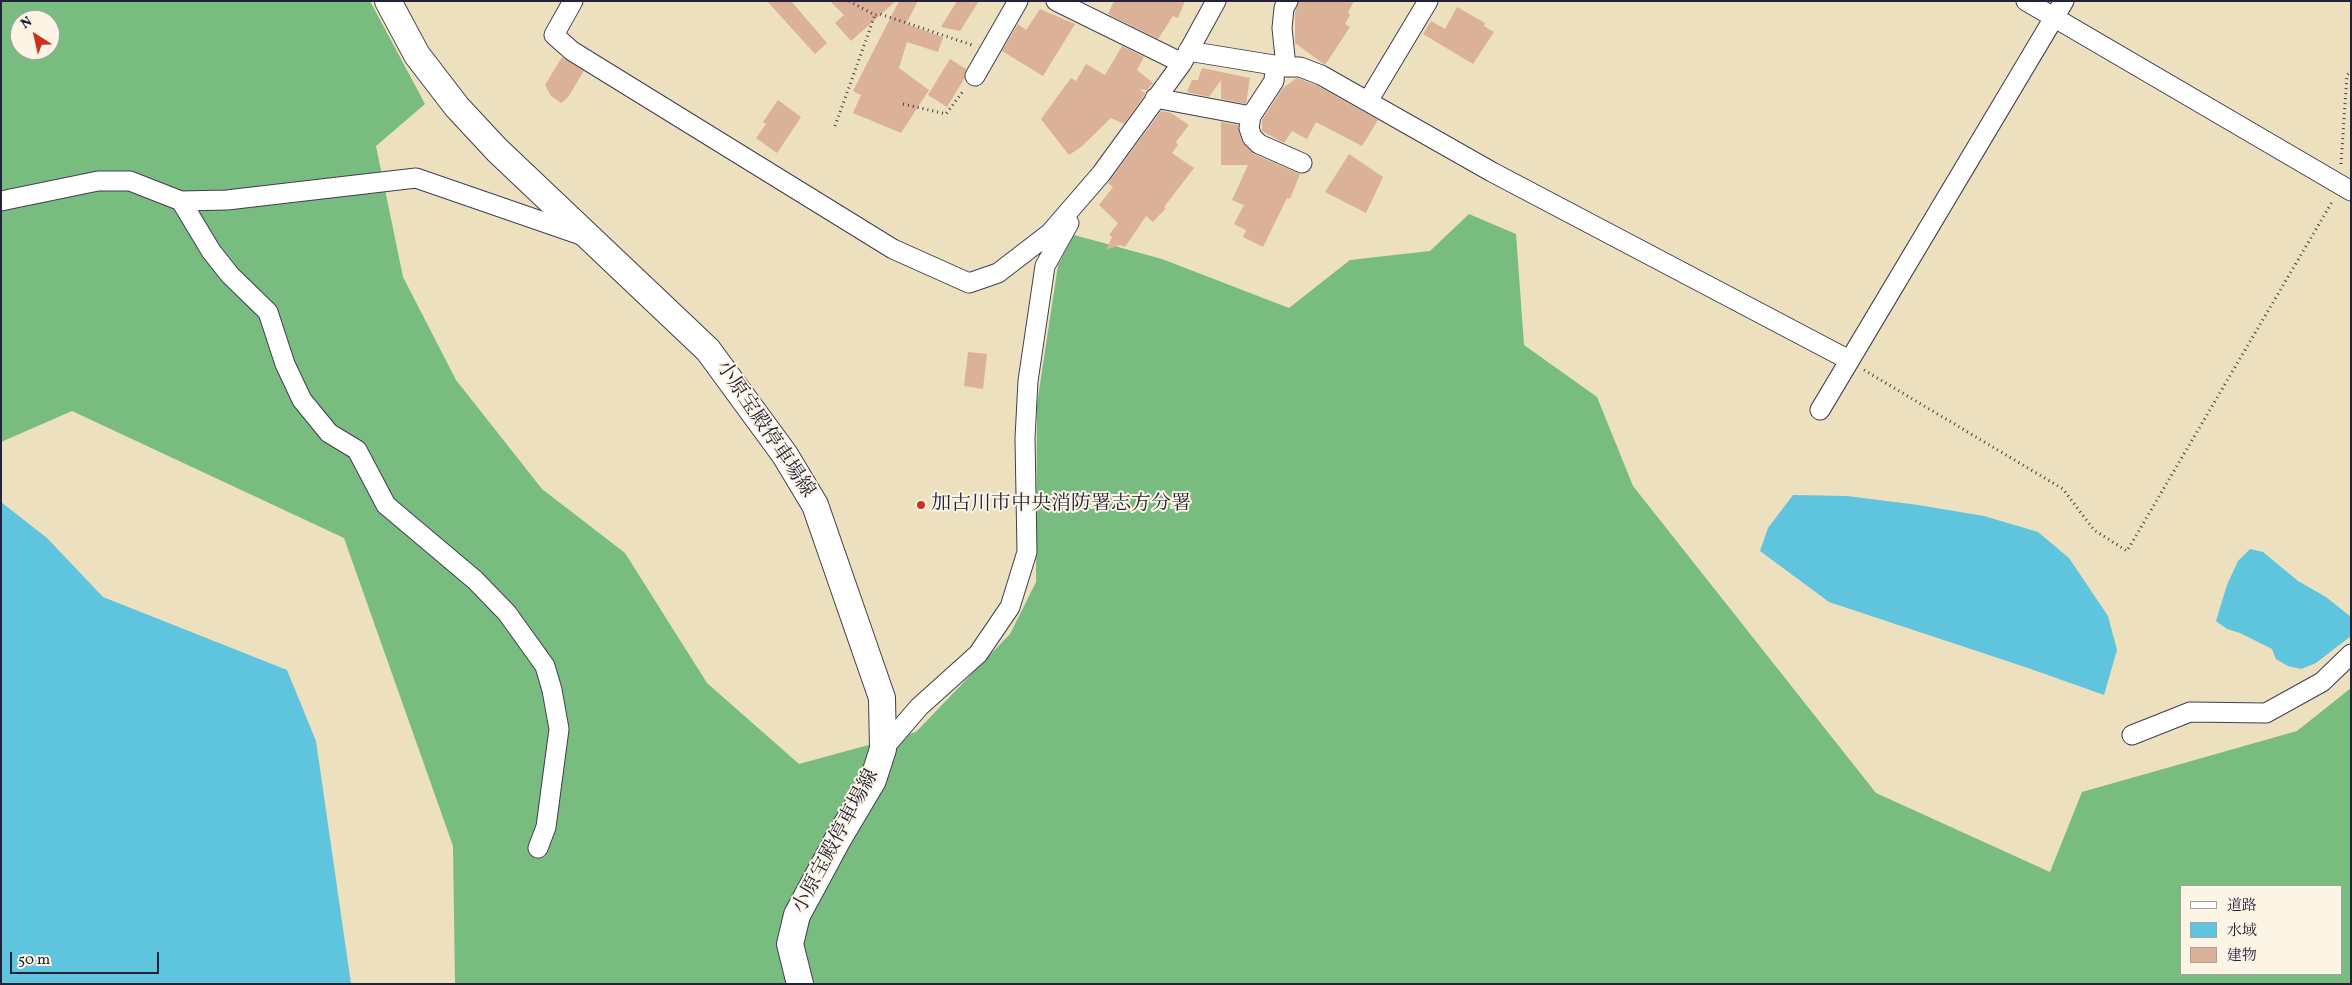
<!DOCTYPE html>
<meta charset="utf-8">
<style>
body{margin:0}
#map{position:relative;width:2352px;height:985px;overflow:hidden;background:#ece0be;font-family:Vollkorn,"Noto Serif JP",serif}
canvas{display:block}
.frame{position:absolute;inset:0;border:2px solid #22223b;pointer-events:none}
.legend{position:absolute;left:2180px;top:885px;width:162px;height:90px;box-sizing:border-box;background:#fcf5e5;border:1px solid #a5a1a1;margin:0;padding:6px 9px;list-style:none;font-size:15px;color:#22223b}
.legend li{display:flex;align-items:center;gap:10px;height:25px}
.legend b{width:25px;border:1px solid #a5a1a1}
.north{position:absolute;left:10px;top:10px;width:50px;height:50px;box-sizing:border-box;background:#fcf5e5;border:1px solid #a5a1a1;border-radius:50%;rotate:325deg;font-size:14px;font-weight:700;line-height:20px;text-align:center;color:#22223b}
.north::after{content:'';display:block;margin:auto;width:18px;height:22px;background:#c8321e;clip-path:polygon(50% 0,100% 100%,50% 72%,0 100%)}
.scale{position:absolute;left:10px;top:952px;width:149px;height:22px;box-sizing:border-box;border:2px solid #22223b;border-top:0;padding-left:6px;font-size:15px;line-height:18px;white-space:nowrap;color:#22223b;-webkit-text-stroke:4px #fcf5e5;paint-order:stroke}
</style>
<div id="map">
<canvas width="2352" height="985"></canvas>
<div class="frame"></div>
<ul class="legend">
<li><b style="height:6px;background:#fff"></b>道路</li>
<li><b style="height:14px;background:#5fc4dd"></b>水域</li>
<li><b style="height:14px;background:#dbb197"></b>建物</li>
</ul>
<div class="north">N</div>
<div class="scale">50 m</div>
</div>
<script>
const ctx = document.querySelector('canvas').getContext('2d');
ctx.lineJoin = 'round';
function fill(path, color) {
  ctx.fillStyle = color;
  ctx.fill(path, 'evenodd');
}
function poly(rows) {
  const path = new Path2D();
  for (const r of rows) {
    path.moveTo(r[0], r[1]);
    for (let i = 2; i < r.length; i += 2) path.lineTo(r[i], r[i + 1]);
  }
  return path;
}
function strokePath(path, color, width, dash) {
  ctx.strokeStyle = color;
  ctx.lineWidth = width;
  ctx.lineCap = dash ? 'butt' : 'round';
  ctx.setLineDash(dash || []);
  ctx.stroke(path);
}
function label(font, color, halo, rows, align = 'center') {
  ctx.font = font + ' Vollkorn,"Noto Serif JP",serif';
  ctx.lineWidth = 4;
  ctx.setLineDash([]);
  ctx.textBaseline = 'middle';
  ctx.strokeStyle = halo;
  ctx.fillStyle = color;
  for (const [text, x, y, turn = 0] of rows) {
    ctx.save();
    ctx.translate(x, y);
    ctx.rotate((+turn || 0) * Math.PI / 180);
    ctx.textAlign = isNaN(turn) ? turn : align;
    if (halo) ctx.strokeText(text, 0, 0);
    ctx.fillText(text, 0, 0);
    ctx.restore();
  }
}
const forest = poly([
 [1,1,370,1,425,104,376,146,403,277,456,380,542,489,625,553,707,683,799,764,916,732,1010,634,1036,582,1037,404,1058,265,1074,235,1162,259,1289,308,1350,260,1430,251,1469,214,1516,234,1524,345,1597,397,1633,486,1876,793,2050,872,2082,792,2297,731,2351,688,2351,984,455,984,453,846,344,538,72,411,1,442],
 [20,20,50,20,50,50,20,50],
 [2181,886,2341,886,2341,974,2181,974]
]);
const water = poly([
 [1793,495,1847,496,1918,505,1984,516,2038,532,2069,558,2108,616,2117,650,2104,695,2028,668,1829,602,1760,551,1768,528],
 [1,502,47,538,103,597,287,670,316,741,351,984,1,984],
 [2250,549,2263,552,2298,581,2326,597,2351,617,2351,636,2316,663,2301,669,2288,666,2276,659,2272,649,2240,633,2227,629,2216,621,2227,585,2238,561]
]);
const building = poly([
 [767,1,791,1,827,43,815,54],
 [830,1,896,1,851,41,835,23,844,15],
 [899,1,918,1,906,24,943,37,938,52,907,42,899,68,929,90,901,133,853,113,861,95,853,91],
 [957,1,979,1,960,31,941,27],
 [1114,1,1185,1,1178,18,1173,16,1158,39,1108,14],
 [1299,1,1354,1,1348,12,1350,15,1345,24,1350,27,1325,65,1295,43,1295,12],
 [1457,7,1485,23,1484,26,1494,32,1473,64,1423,34,1431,21,1445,29],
 [1040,9,1075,24,1043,76,1002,51,1018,24,1026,30],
 [1122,46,1144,57,1137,70,1153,83,1147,90,1139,89,1145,93,1144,96,1124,124,1111,118,1081,147,1069,155,1041,119,1071,78,1076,81,1086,64,1105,75],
 [562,57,584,71,568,97,561,103,551,96,545,85],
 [950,59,966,69,964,79,947,107,928,95],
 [1202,68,1250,78,1246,104,1221,99,1221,80,1209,97,1187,92,1192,80,1198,80],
 [1297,78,1316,85,1378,120,1362,146,1316,122,1307,139,1292,131,1284,143,1262,131,1262,120,1283,88],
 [778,100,801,117,777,153,756,138,766,124,763,122],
 [1161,111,1171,113,1189,125,1176,142,1178,145,1172,153,1194,168,1164,207,1166,208,1153,222,1146,216,1125,247,1120,245,1106,250,1112,237,1109,235,1118,223,1099,205,1113,187,1108,183],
 [1221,122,1238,125,1242,141,1254,154,1300,174,1290,199,1287,198,1263,247,1243,237,1246,230,1234,224,1244,205,1232,200,1248,165,1221,165],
 [1349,154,1383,177,1366,213,1325,192],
 [968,352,987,354,983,389,964,386]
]);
const path = poly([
 [849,1,875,15,880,14,972,45],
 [903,104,946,114,964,90],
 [835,126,875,15],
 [2341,164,2347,75,2351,71],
 [1864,370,2063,489,2094,530,2127,551,2332,202]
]);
const minor = poly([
 [573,1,554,35,572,51,893,249,969,283,998,273,1050,233,1101,174,1182,63,1216,1],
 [1056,1,1182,63],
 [2026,1,2351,191],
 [1188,51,1286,67,1300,67,1321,75,1492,172,1849,360],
 [1275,65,1274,81,1251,116,1249,128,1252,137,1259,144,1302,163],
 [1286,67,1282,28,1284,8,1288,1],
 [975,76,1018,1],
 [1155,98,1251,116],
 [1368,101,1428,1],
 [1,201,98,181,130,181,181,201,227,200,416,178,584,236],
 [181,201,211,251,230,275,268,312,285,364,302,400,329,433,357,450,386,505,475,580,507,613,545,666,552,690,559,729,546,827,538,848],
 [1820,410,2064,1],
 [2132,735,2190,712,2266,713,2322,682,2351,654],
 [883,749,919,707,978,654,1010,607,1027,552,1025,438,1028,381,1045,266,1069,223]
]);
const secondary = poly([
 [388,1,417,55,457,107,497,150,708,350,785,455,815,505,882,698,883,749,873,780,838,839,797,915,790,944,800,984]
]);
const markers = [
 [921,505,5,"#c8321e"]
];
const streetNames = [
 ["小原宝殿停車場線",764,430,56],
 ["小原宝殿停車場線",837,842,-62]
];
const poiNames = [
 ["加古川市中央消防署志方分署",931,505]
];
fill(forest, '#78bc80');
fill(water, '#5fc4dd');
fill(building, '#dbb197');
strokePath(minor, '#403e4f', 21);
strokePath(secondary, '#403e4f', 28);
strokePath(path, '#403e4f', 3, [1, 4]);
strokePath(minor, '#fff', 19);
strokePath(secondary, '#fff', 26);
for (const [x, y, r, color] of markers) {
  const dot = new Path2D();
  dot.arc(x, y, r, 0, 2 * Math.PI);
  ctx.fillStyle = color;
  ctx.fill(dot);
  strokePath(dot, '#fcf5e5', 2);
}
label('20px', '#22223b', '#fcf5e5', streetNames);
label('20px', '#22223b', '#fcf5e5', poiNames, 'left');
</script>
